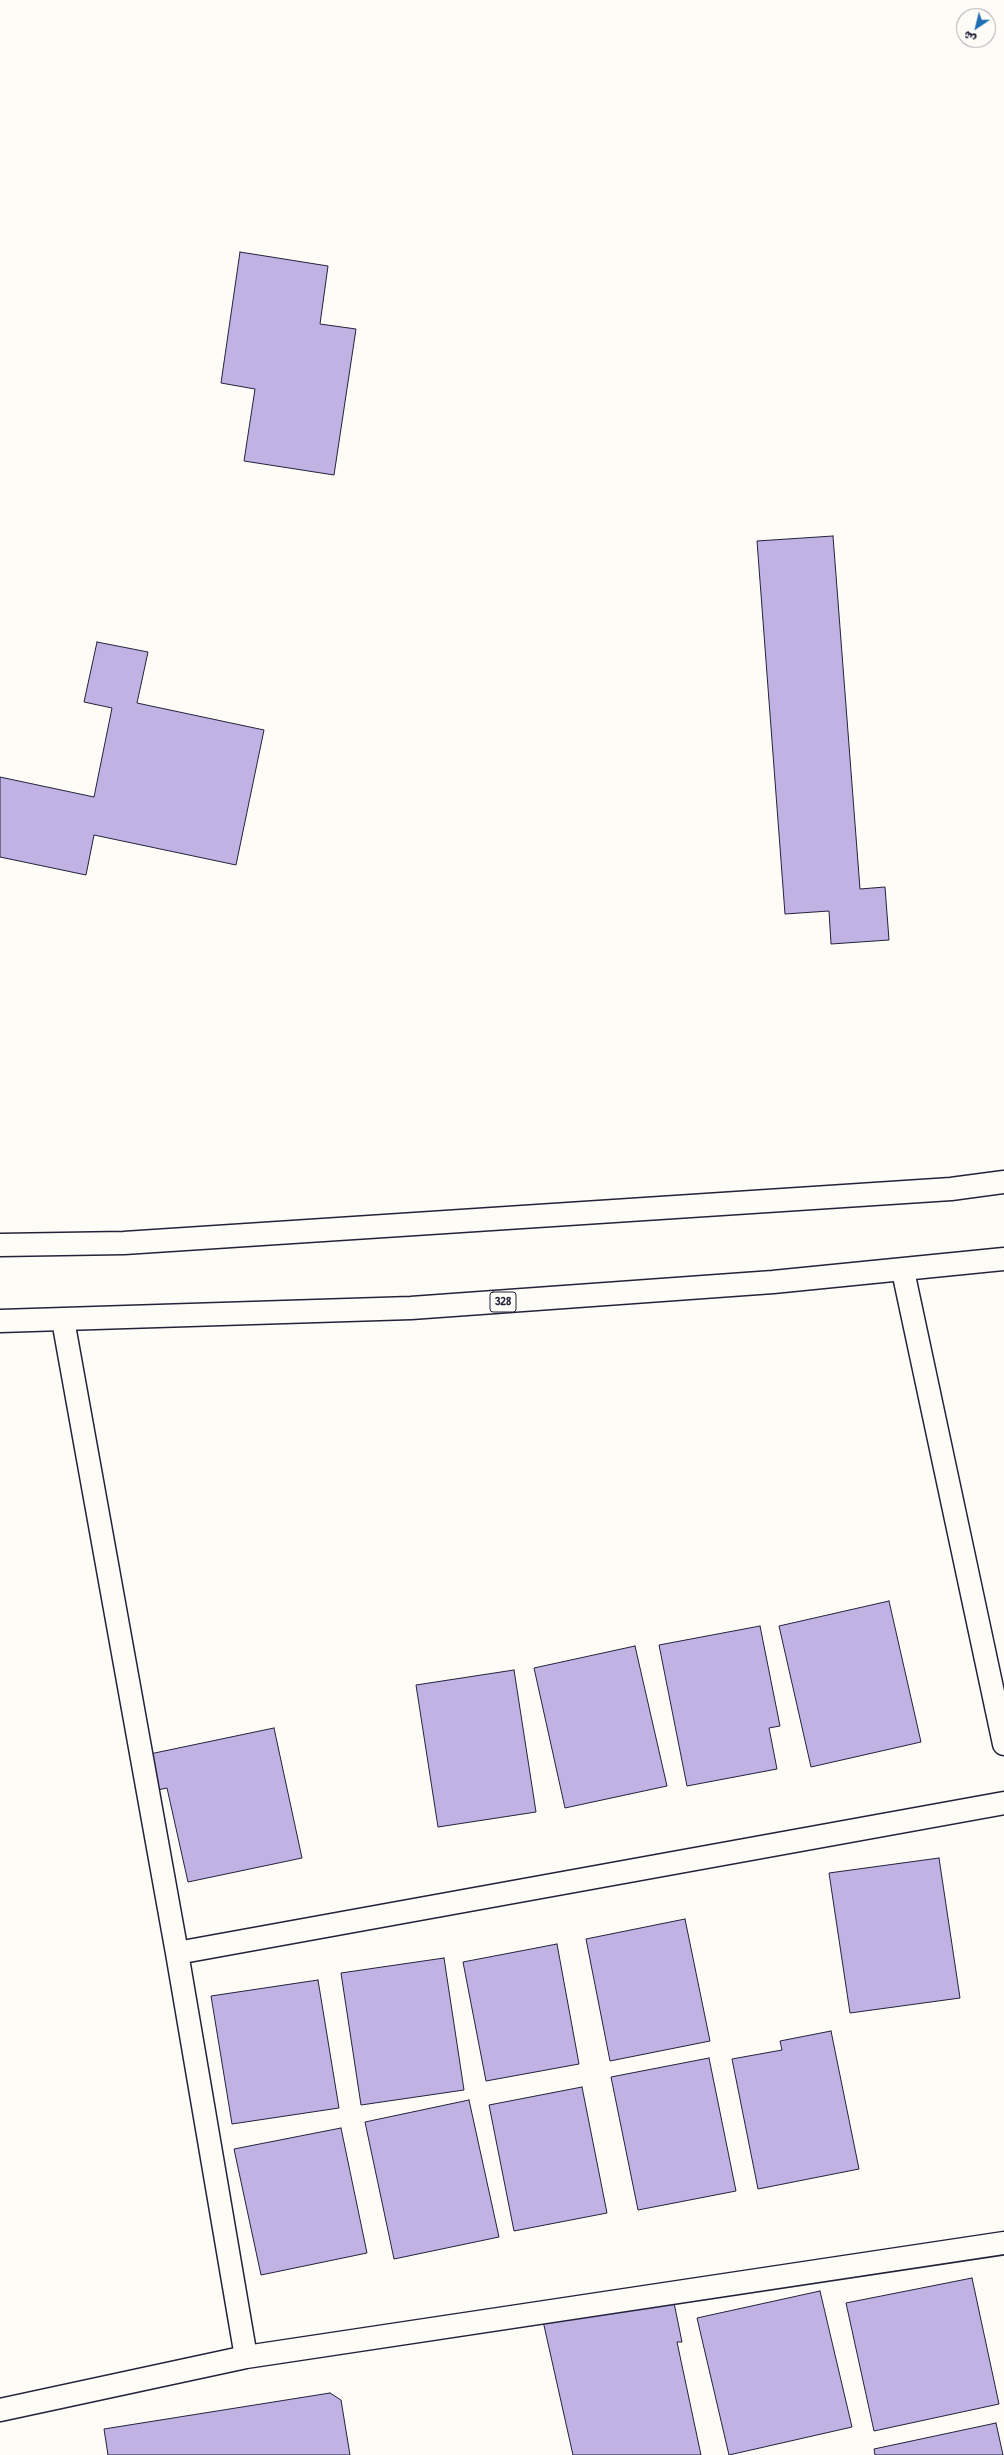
<!DOCTYPE html>
<meta charset="utf-8">
<style>
body{margin:0}
#map{position:relative;width:1004px;height:2455px;overflow:hidden;background:#fdfcf7;font-family:"Patrick Hand","Playpen Sans Arabic",sans-serif}
canvas{display:block}
.north{position:absolute;left:956px;top:8px;width:40px;height:40px;box-sizing:border-box;background:#fdfcf7;border:1px solid #a5a5ac;border-radius:50%;rotate:215deg;font-size:11px;font-weight:700;line-height:16px;text-align:center;color:#22223b}
.north::after{content:'';display:block;margin:auto;width:14px;height:18px;background:#1f6fb2;clip-path:polygon(50% 0,100% 100%,50% 72%,0 100%)}
</style>
<div id="map">
<canvas width="1004" height="2455"></canvas>
<div class="north">ش</div>
</div>
<script>
const ctx = document.querySelector('canvas').getContext('2d');
ctx.lineJoin = 'round';
function fill(path, color) {
  ctx.fillStyle = color;
  ctx.fill(path, 'evenodd');
}
function poly(rows) {
  const path = new Path2D();
  for (const r of rows) {
    path.moveTo(r[0], r[1]);
    for (let i = 2; i < r.length; i += 2) path.lineTo(r[i], r[i + 1]);
  }
  return path;
}
function strokePath(path, color, width, dash) {
  ctx.strokeStyle = color;
  ctx.lineWidth = width;
  ctx.lineCap = dash ? 'butt' : 'round';
  ctx.setLineDash(dash || []);
  ctx.stroke(path);
}
function label(font, color, halo, rows, align = 'center') {
  ctx.font = font + ' "Patrick Hand",sans-serif';
  ctx.lineWidth = 4;
  ctx.setLineDash([]);
  ctx.textBaseline = 'middle';
  ctx.strokeStyle = halo;
  ctx.fillStyle = color;
  for (const [text, x, y, turn = 0] of rows) {
    ctx.save();
    ctx.translate(x, y);
    ctx.rotate((+turn || 0) * Math.PI / 180);
    ctx.textAlign = isNaN(turn) ? turn : align;
    if (halo) ctx.strokeText(text, 0, 0);
    ctx.fillText(text, 0, 0);
    ctx.restore();
  }
}
const building = poly([
 [240,252,328,266,320,324,356,329,334,475,244,461,255,389,221,383,240,252],
 [833,536,860,889,885,887,889,940,831,944,829,911,785,914,757,541,833,536],
 [97,642,148,652,137,703,264,730,236,865,94,835,86,875,0,857,0,777,94,797,112,708,84,702,97,642],
 [889,1601,921,1742,811,1767,779,1626,889,1601],
 [760,1626,780,1726,769,1728,777,1769,687,1786,659,1645,760,1626],
 [635,1646,667,1786,565,1808,534,1668,635,1646],
 [514,1670,536,1812,438,1827,416,1685,514,1670],
 [274,1728,302,1858,188,1882,167,1788,153,1791,145,1755,274,1728],
 [939,1858,960,1998,850,2013,829,1873,939,1858],
 [685,1919,710,2041,610,2061,586,1939,685,1919],
 [557,1944,579,2064,486,2081,463,1962,557,1944],
 [444,1958,464,2090,361,2105,341,1973,444,1958],
 [318,1980,339,2108,232,2124,211,1996,318,1980],
 [831,2031,859,2169,758,2189,732,2059,782,2050,780,2041,831,2031],
 [709,2058,736,2191,638,2210,611,2077,709,2058],
 [582,2087,607,2213,514,2231,489,2105,582,2087],
 [469,2100,499,2237,394,2259,365,2122,469,2100],
 [341,2128,367,2253,261,2275,234,2149,341,2128],
 [972,2278,999,2404,874,2431,846,2303,972,2278],
 [820,2291,852,2427,729,2455,697,2318,820,2291],
 [672,2293,682,2342,677,2342,701,2455,573,2455,543,2321,672,2293],
 [330,2393,341,2400,350,2455,108,2455,104,2429,330,2393],
 [996,2423,1003,2455,875,2455,874,2449,996,2423]
]);
const minor = poly([
 [903,1271,1004,1744],
 [63,1320,177,1953,246,2357,1004,2243],
 [177,1953,1004,1803],
 [0,2410,246,2357]
]);
const primary = poly([
 [0,1245,124,1243,951,1189,1004,1182],
 [0,1321,411,1308,773,1282,1004,1259]
]);
const shields = [
 [503,1302,26]
];
const shieldNames = [
 ["328",503,1302]
];
fill(building, '#c0b2e3');
strokePath(building, '#22223b', 1);
strokePath(minor, '#22223b', 25);
strokePath(primary, '#22223b', 25);
strokePath(minor, '#fdfcf7', 22);
strokePath(primary, '#fdfcf7', 22);
for (const [x, y, w] of shields) {
  const box = new Path2D();
  box.roundRect(x - w / 2, y - 10, w, 20, 3);
  ctx.fillStyle = '#fdfcf7';
  ctx.fill(box);
  strokePath(box, '#22223b', 1);
}
label('bold 12px', '#22223b', null, shieldNames);
</script>
